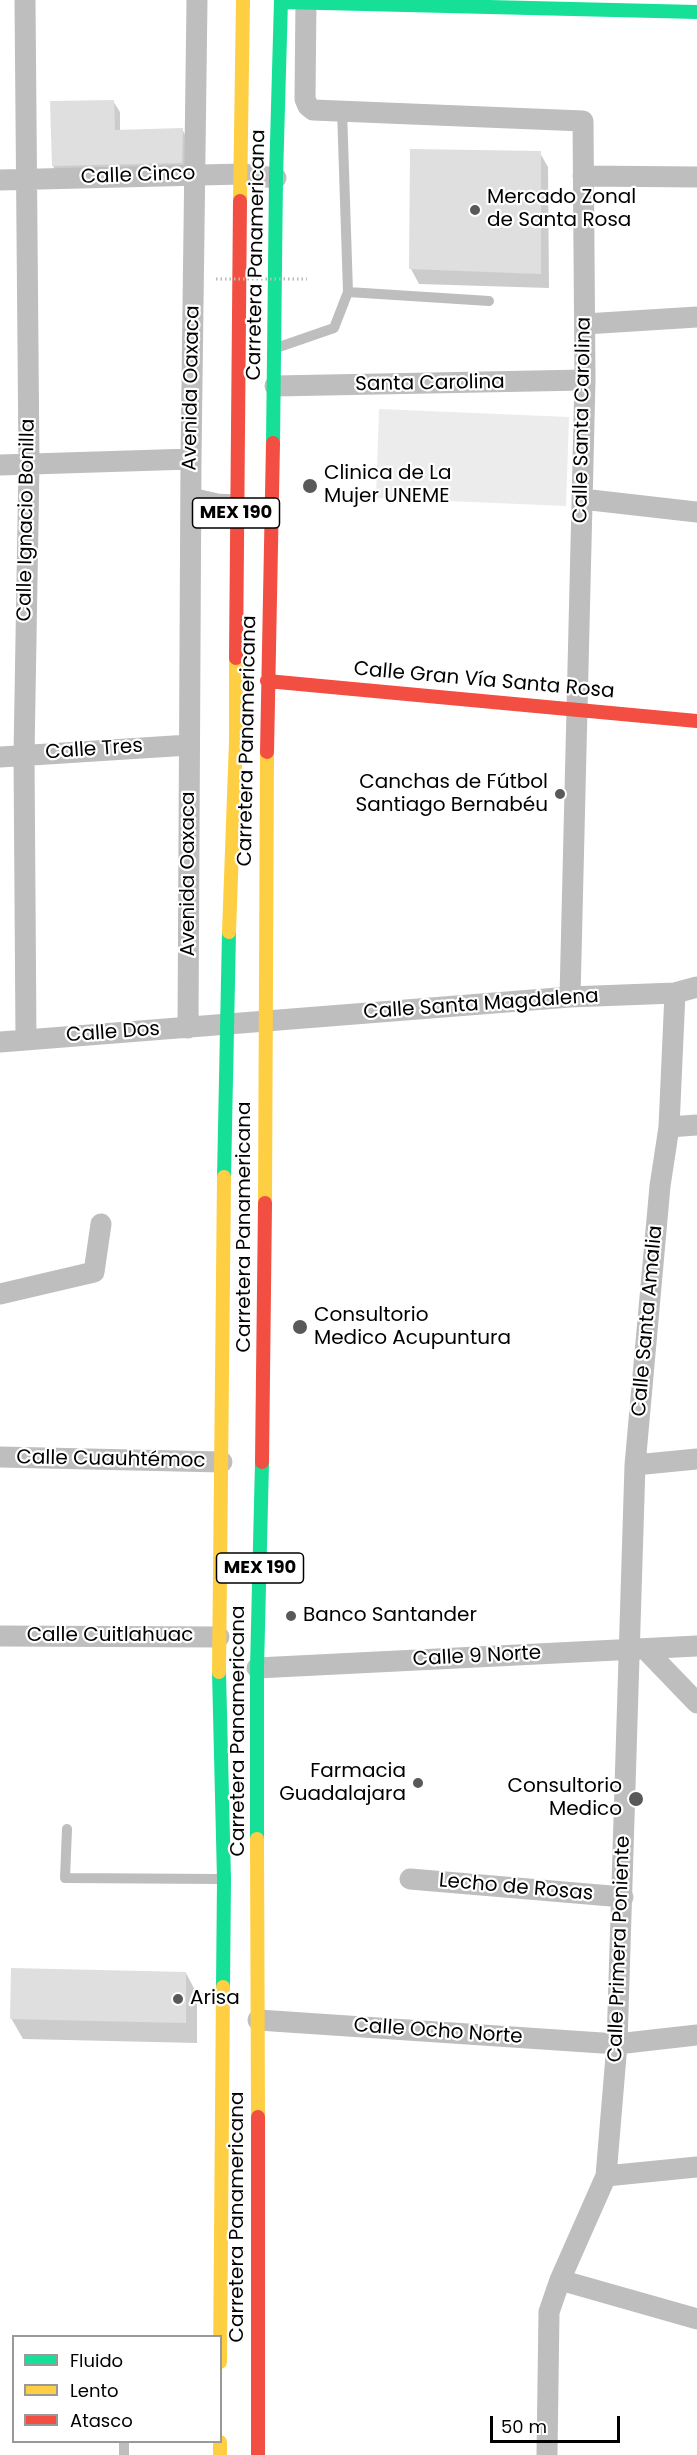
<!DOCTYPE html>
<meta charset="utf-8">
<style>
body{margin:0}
#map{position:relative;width:697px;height:2455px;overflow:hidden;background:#fff;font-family:Poppins,sans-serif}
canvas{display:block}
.legend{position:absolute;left:12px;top:2335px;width:210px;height:108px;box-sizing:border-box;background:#fff;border:2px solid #999;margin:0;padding:8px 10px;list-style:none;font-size:18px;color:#000}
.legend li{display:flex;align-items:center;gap:12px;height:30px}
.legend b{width:30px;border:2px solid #999}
.scale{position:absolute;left:490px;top:2416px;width:130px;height:27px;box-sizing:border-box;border:3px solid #000;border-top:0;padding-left:8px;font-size:18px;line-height:21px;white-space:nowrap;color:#000;-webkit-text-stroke:4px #fff;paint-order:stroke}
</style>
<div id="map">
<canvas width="697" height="2455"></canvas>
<ul class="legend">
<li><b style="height:8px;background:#16e098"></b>Fluido</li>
<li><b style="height:8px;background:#ffcf43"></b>Lento</li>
<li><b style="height:8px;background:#f24e42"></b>Atasco</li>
</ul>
<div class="scale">50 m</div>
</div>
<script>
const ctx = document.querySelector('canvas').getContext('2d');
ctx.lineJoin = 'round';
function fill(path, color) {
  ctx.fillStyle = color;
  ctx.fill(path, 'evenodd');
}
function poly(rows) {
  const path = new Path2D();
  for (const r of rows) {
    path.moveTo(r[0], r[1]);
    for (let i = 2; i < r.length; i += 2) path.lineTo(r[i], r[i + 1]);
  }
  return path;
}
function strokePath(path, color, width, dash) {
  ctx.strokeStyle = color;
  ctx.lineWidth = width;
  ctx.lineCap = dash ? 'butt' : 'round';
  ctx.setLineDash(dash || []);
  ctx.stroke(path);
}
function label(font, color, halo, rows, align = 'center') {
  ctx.font = font + ' Poppins,sans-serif';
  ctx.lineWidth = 4.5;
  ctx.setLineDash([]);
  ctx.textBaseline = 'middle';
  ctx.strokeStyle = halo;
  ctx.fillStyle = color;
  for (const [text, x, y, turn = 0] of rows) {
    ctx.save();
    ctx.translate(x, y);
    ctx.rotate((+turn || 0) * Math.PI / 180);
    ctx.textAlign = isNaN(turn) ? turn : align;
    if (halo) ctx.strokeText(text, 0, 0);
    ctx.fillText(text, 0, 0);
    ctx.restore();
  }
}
const green = poly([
 [379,409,569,417,566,506,376,498]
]);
const shadow = poly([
 [113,101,120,112,120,131,182,129,188,140,188,173,59,177,53,166],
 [540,153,548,167,549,288,419,284,411,269],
 [186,1973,197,1994,197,2043,23,2039,11,2018]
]);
const building = poly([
 [114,100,115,130,183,128,182,163,52,166,50,101],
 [410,149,541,151,541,274,409,269],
 [11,1968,186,1972,186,2023,10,2019]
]);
const lane = poly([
 [348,292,489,301],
 [279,347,334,328,348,292,342,110],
 [67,1829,65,1878,219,1879],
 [124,2442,124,2455]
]);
const street = poly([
 [25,0,29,464,24,755,26,1040],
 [306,0,305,99,308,106,313,110,583,121,585,380,570,997],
 [583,176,697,177],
 [0,180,242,174,276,178],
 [585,324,697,317],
 [275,386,585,380],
 [0,465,191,459],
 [191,498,217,504,236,505],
 [582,499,697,512],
 [0,757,189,745],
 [188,1028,191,459,197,0],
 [0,1042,570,997,675,993,697,987],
 [669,1127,697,1125],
 [0,1294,94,1272,101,1224],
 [0,1457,222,1462],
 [635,1465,697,1459],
 [0,1636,219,1637],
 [645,1649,697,1703],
 [257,1668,697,1646],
 [410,1879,623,1897],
 [258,2020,617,2044,697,2035],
 [606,2176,697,2167],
 [560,2280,697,2319],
 [547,2455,549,2312,560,2280,606,2176,617,2044,635,1465,660,1186,669,1127,675,993]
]);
const fast = poly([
 [281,2,697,12],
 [273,443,276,178,281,0],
 [224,1177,229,932],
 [219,1672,224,1879,223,1987],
 [257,1839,257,1668,262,1462]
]);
const slow = poly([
 [240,201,243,0],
 [229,932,236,741,236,658],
 [265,1203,267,752],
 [219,1672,224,1177],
 [257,1839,258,2117],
 [220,2362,223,1987],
 [220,2442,220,2455]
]);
const jam = poly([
 [236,658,240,201],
 [267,681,697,721],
 [267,752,273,443],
 [262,1462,265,1203],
 [258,2117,258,2455]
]);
const pathBridge = poly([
 [216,279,307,279]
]);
const markers = [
 [475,210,6,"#595959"],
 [310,486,8,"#595959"],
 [560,794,6,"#595959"],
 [300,1327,8,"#595959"],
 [291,1616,6,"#595959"],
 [418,1783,6,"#595959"],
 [636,1799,8,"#595959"],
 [178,1999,6,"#595959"]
];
const shields = [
 [236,513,87],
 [260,1568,87]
];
const shieldNames = [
 ["MEX 190",236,513],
 ["MEX 190",260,1568]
];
const streetNames = [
 ["Calle Cinco",138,176,-2],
 ["Carretera Panamericana",257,255,-89],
 ["Santa Carolina",430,384,-1],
 ["Avenida Oaxaca",192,388,-89],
 ["Calle Santa Carolina",583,420,-89],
 ["Calle Ignacio Bonilla",27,520,-89],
 ["Calle Gran Vía Santa Rosa",484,681,5],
 ["Carretera Panamericana",248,741,-89],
 ["Calle Tres",94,750,-4],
 ["Avenida Oaxaca",189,874,-90],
 ["Calle Santa Magdalena",481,1005,-4],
 ["Calle Dos",113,1033,-4],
 ["Carretera Panamericana",245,1227,-90],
 ["Calle Santa Amalia",648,1321,-85],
 ["Calle Cuauhtémoc",111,1460,1],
 ["Calle Cuitlahuac",110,1636],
 ["Calle 9 Norte",477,1657,-3],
 ["Carretera Panamericana",239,1731,-90],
 ["Lecho de Rosas",516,1888,5],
 ["Calle Primera Poniente",620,1949,-88],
 ["Calle Ocho Norte",438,2032,4],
 ["Carretera Panamericana",238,2217,-90]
];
const poiNames = [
 ["Mercado Zonal",487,198],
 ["de Santa Rosa",487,221],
 ["Clinica de La",324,474],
 ["Mujer UNEME",324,497],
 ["Canchas de Fútbol",548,783,"right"],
 ["Santiago Bernabéu",548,806,"right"],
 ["Consultorio",314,1316],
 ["Medico Acupuntura",314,1339],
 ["Banco Santander",303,1616],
 ["Farmacia",406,1772,"right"],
 ["Guadalajara",406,1795,"right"],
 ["Consultorio",622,1787,"right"],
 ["Medico",622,1810,"right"],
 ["Arisa",190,1999]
];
fill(green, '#ececec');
fill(shadow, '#0003');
fill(building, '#dfdfdf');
strokePath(lane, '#bebebe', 10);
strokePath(street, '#bebebe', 21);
strokePath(fast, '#16e098', 14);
strokePath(slow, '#ffcf43', 14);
strokePath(jam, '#f24e42', 14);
strokePath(pathBridge, '#b9b9b9', 3, [1.5, 3]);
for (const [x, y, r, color] of markers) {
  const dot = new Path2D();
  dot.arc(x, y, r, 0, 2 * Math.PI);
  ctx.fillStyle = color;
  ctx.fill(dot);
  strokePath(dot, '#fff', 2);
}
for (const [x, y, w] of shields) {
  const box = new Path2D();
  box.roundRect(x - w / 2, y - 15, w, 30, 4.5);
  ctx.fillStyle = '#fff';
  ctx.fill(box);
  strokePath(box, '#000', 1.5);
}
label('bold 18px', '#000', null, shieldNames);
label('20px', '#000', '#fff', streetNames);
label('20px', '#000', '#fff', poiNames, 'left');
</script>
